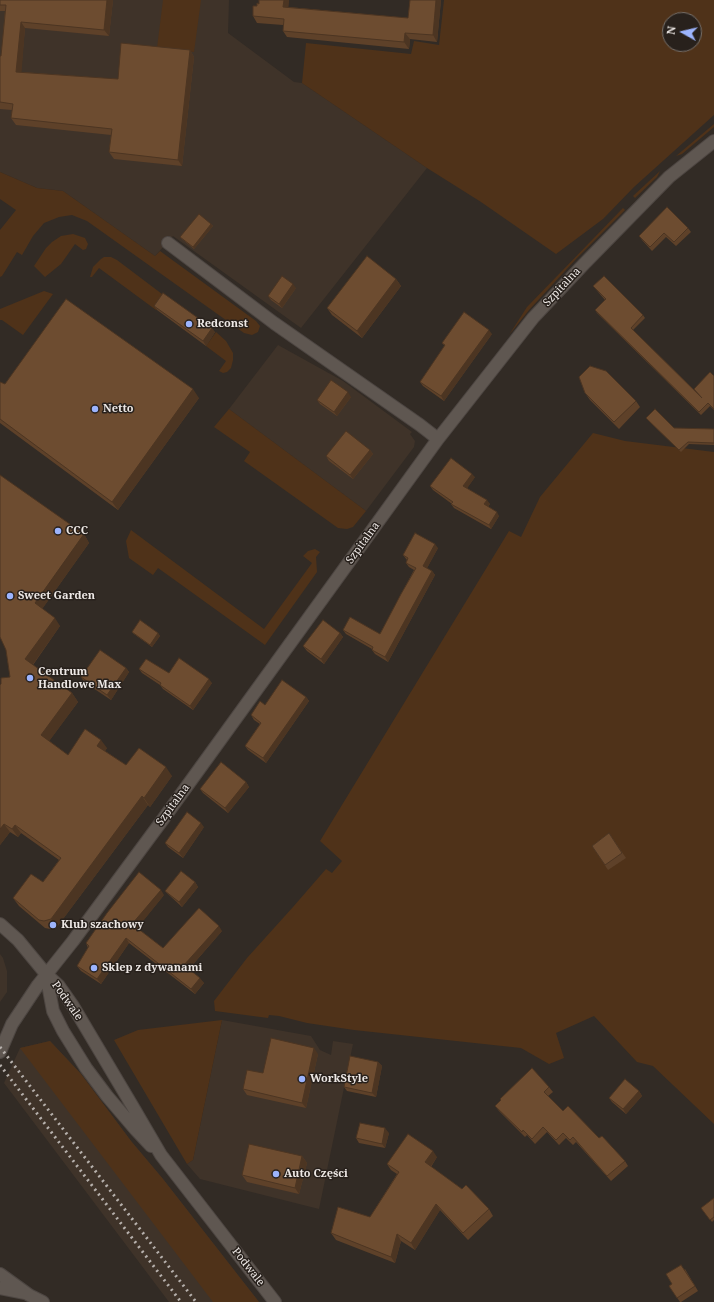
<!DOCTYPE html>
<meta charset="utf-8">
<style>
body{margin:0}
#map{position:relative;width:714px;height:1302px;overflow:hidden;background:#322b25;font-family:"Noto Serif",serif}
canvas{display:block}
.north{position:absolute;left:662px;top:12px;width:40px;height:40px;box-sizing:border-box;background:#28211c;border:1px solid #77716c;border-radius:50%;rotate:278deg;font-size:11px;font-weight:700;line-height:16px;text-align:center;color:#ede8e5}
.north::after{content:'';display:block;margin:auto;width:14px;height:18px;background:#9cb4fd;clip-path:polygon(50% 0,100% 100%,50% 72%,0 100%)}
</style>
<div id="map">
<canvas width="714" height="1302"></canvas>
<div class="north">N</div>
</div>
<script>
const ctx = document.querySelector('canvas').getContext('2d');
ctx.lineJoin = 'round';
function fill(path, color) {
  ctx.fillStyle = color;
  ctx.fill(path, 'evenodd');
}
function poly(rows) {
  const path = new Path2D();
  for (const r of rows) {
    path.moveTo(r[0], r[1]);
    for (let i = 2; i < r.length; i += 2) path.lineTo(r[i], r[i + 1]);
  }
  return path;
}
function strokePath(path, color, width, dash) {
  ctx.strokeStyle = color;
  ctx.lineWidth = width;
  ctx.lineCap = dash ? 'butt' : 'round';
  ctx.setLineDash(dash || []);
  ctx.stroke(path);
}
function label(font, color, halo, rows, align = 'center') {
  ctx.font = font + ' "Noto Serif",serif';
  ctx.lineWidth = 3;
  ctx.setLineDash([]);
  ctx.textBaseline = 'middle';
  ctx.strokeStyle = halo;
  ctx.fillStyle = color;
  for (const [text, x, y, turn = 0] of rows) {
    ctx.save();
    ctx.translate(x, y);
    ctx.rotate((+turn || 0) * Math.PI / 180);
    ctx.textAlign = isNaN(turn) ? turn : align;
    if (halo) ctx.strokeText(text, 0, 0);
    ctx.fillText(text, 0, 0);
    ctx.restore();
  }
}
const built = poly([
 [0,0,229,0,228,33,294,82,302,83,427,168,301,328,173,236,155,256,63,191,37,188,0,172],
 [278,345,343,381,412,432,410,434,415,441,414,447,366,511,229,409],
 [0,954,3,958,7,971,7,992,0,1002],
 [222,1020,311,1036,320,1050,331,1055,333,1041,353,1044,319,1209,200,1179,187,1164,193,1160],
 [50,1041,81,1074,131,1141,163,1179,259,1302,169,1302,4,1083,20,1048]
]);
const green = poly([
 [163,0,201,0,194,52,157,48],
 [444,0,714,0,714,115,634,187,603,219,556,254,481,202,427,168,302,83,306,43,411,54,414,41,439,45],
 [670,20,694,20,694,44,670,44],
 [714,124,714,127,682,154,676,156],
 [660,171,657,177,635,198,633,196],
 [0,172,37,188,63,191,155,256,160,251,256,321,260,326,258,332,252,335,244,333,87,221,72,215,59,217,44,223,33,236,22,255,17,252,2,276,0,277,0,230,16,210,0,199],
 [623,208,625,210,577,258,529,310,509,335,527,307],
 [73,234,85,238,88,244,86,249,83,250,75,244,61,264,45,277,34,266,46,248,52,242,61,236],
 [104,257,111,257,117,260,166,297,156,310,99,268,92,277,90,277,93,267,101,259],
 [44,291,53,294,23,335,2,320,0,320,0,309],
 [216,332,226,341,233,353,233,360,231,368,227,372,223,373,219,371,226,361,206,346],
 [229,409,366,511,353,527,347,529,338,528,244,461,250,452,214,427],
 [593,433,625,441,714,452,714,1124,653,1066,637,1062,594,1016,556,1033,564,1058,549,1064,521,1048,354,1030,307,1023,279,1016,269,1015,268,1018,215,1011,214,1001,247,958,293,907,326,869,332,873,342,861,320,841,509,531,521,537,540,497],
 [131,530,264,629,312,563,303,556,308,551,315,549,320,552,316,557,317,572,265,645,158,568,153,575,129,558,126,541],
 [222,1020,193,1160,187,1164,114,1040,138,1030],
 [50,1041,81,1074,131,1141,163,1179,259,1302,213,1302,20,1048]
]);
const minor = poly([
 [168,243,274,323,420,425,438,439],
 [0,924,18,940,46,974,59,986,73,1006,133,1107,161,1155,275,1302],
 [46,974,53,1011,63,1031,86,1068,107,1096,136,1130,151,1146],
 [0,1052,12,1024,38,985,73,941,161,822,438,439,533,318,583,265,669,177,714,141],
 [0,1274,29,1295,43,1302],
 [0,1288,24,1293]
]);
const rail = poly([
 [0,1047,196,1302],
 [0,1065,181,1302]
]);
const wall = poly([
 [0,0,113,0,109,36,25,28,21,72,118,79,190,50,194,57,182,166,114,159,109,152,111,135,16,125,11,118,12,110,0,109,0,56,1,56,5,11,0,11],
 [259,0,289,0,288,7,408,18,410,0,441,0,437,42,410,39,409,49,287,37,283,31,283,25,257,23,253,16,257,6,259,4],
 [211,224,213,226,194,249,182,239,180,237],
 [688,228,691,232,676,246,666,237,652,251,642,240,639,236],
 [396,279,401,286,362,338,332,315,327,308],
 [593,286,643,315,645,318,633,330,694,390,714,376,714,410,710,406,701,415,597,313,595,310,605,300],
 [296,288,282,308,271,300,268,296],
 [154,306,215,332,206,346,157,310],
 [492,334,444,401,423,386,420,382,445,346,442,343],
 [0,382,5,384,199,398,118,510,0,423],
 [585,393,636,401,640,407,619,429,590,400],
 [351,397,337,416,320,404,317,400],
 [646,418,674,428,714,429,714,445,689,444,681,452,648,420],
 [370,450,373,454,353,479,329,461,326,456],
 [475,477,467,488,490,504,488,507,499,516,491,529,454,508,451,504,452,504,433,490,430,486],
 [84,534,89,543,42,609,60,626,33,665,72,693,78,702,49,741,68,755,107,748,105,751,126,765,172,776,150,807,148,805,57,927,50,929,45,928,19,906,13,898,43,882,59,860,21,833,18,837,10,832,0,845,10,677,6,650],
 [438,548,427,568,432,571,435,575,388,662,375,654,372,650,372,649,346,634,343,630,380,634,414,570,409,567,406,563,407,560,403,555],
 [132,632,158,633,160,636,152,647,134,634],
 [340,633,343,637,324,664,307,651,303,646],
 [126,668,129,672,111,700,84,682,81,677],
 [139,669,169,673,212,683,193,710,163,689,160,685,142,673],
 [306,697,309,701,266,763,248,750,245,746,260,724,254,720,251,715,265,705],
 [246,782,249,787,228,813,203,793,200,789],
 [204,827,183,858,168,847,165,843],
 [609,833,626,858,608,870,592,846],
 [195,882,198,887,182,907,169,895,165,891],
 [164,895,137,928,163,948,222,931,189,969,204,983,195,994,129,943,101,984,81,971,77,966,88,948,86,943],
 [318,1054,306,1108,247,1095,243,1089,263,1073],
 [378,1062,382,1066,376,1097,347,1091,344,1087],
 [549,1087,553,1092,548,1096,563,1111,599,1138,625,1161,628,1166,611,1181,576,1142,573,1145,566,1138,559,1145,547,1132,535,1144,527,1135,525,1137,499,1111,495,1106],
 [639,1091,642,1096,626,1114,612,1102,609,1098],
 [389,1133,385,1148,359,1143,356,1138],
 [302,1156,307,1163,299,1194,247,1182,242,1175],
 [437,1157,431,1167,489,1209,493,1216,468,1240,440,1210,415,1250,401,1241,395,1263,336,1240,331,1233,370,1217,397,1174,391,1170,387,1164],
 [714,1198,714,1220,712,1222,701,1208],
 [685,1269,698,1291,681,1302,680,1302,669,1286,672,1284]
]);
const shadedWall = poly([
 [107,0,113,0,109,36,104,30],
 [284,0,289,0,288,13,283,7],
 [436,0,441,0,437,42,433,35],
 [21,22,25,28,21,79,16,72],
 [405,33,410,39,409,49,404,42],
 [190,50,194,57,182,166,178,160],
 [211,224,213,226,194,249,193,247],
 [396,279,401,286,362,338,357,331],
 [293,284,296,288,282,308,279,304],
 [212,328,215,332,206,346,203,341],
 [489,330,492,334,444,401,441,396],
 [193,389,199,398,118,510,112,502],
 [348,392,351,397,337,416,334,412],
 [370,450,373,454,353,479,350,475],
 [472,474,475,477,466,490,463,486],
 [487,500,490,504,487,508,484,504],
 [497,512,499,516,491,529,489,525],
 [84,534,89,543,40,612,35,603],
 [435,544,438,548,426,570,423,566],
 [432,571,435,575,388,662,385,657],
 [55,618,60,626,31,667,25,659],
 [158,633,160,636,152,647,150,645],
 [340,633,343,637,324,664,321,659],
 [126,668,129,672,111,700,107,695],
 [209,679,212,683,193,710,190,706],
 [72,693,78,702,47,744,41,735],
 [306,697,309,701,266,763,263,758],
 [101,740,107,748,103,754,97,746],
 [166,767,172,776,150,807,144,798],
 [246,782,249,787,228,813,225,808],
 [142,796,148,805,57,927,51,919],
 [201,823,204,827,183,858,179,853],
 [4,824,10,832,0,845,0,829],
 [15,825,21,833,18,837,12,829],
 [195,882,198,887,182,907,179,902],
 [161,890,164,895,136,930,132,924],
 [219,926,222,931,188,970,184,965],
 [126,938,129,943,101,984,97,979],
 [200,978,204,983,195,994,191,989],
 [314,1048,318,1054,306,1108,302,1103],
 [378,1062,382,1066,376,1097,372,1093],
 [639,1091,642,1096,626,1114,623,1109],
 [385,1128,389,1133,385,1148,382,1144],
 [433,1151,437,1157,429,1169,425,1162],
 [302,1156,307,1163,299,1194,295,1188],
 [436,1204,440,1210,415,1250,411,1243],
 [397,1234,401,1241,395,1263,391,1257]
]);
const building = poly([
 [0,0,107,0,104,30,21,22,16,72,118,79,121,43,190,50,178,160,109,152,112,129,11,118,13,104,0,102,0,56,1,56,6,5,0,5,0,0],
 [259,0,284,0,283,7,408,18,410,0,436,0,433,35,405,33,404,42,283,31,284,19,253,16,253,6,257,6,257,3,259,4,259,0],
 [667,207,688,228,674,242,664,233,650,247,639,236,667,207],
 [199,214,211,224,193,247,180,237,199,214],
 [367,256,396,279,357,331,327,308,367,256],
 [282,276,293,284,279,304,268,296,282,276],
 [604,276,643,315,631,328,702,398,694,389,710,372,714,376,714,409,708,403,699,412,595,310,606,299,593,286,604,276],
 [163,293,212,328,203,341,154,306,163,293],
 [66,299,193,389,112,502,0,419,0,382,5,384,66,299],
 [464,312,489,330,441,396,420,382,445,345,442,343,464,312],
 [590,366,606,371,636,401,614,422,585,393,579,377,590,366],
 [331,380,348,392,334,412,317,400,331,380],
 [655,409,674,428,714,429,714,443,688,442,679,450,646,418,655,409],
 [346,431,370,450,350,475,326,456,346,431],
 [451,458,472,474,463,486,487,500,484,504,497,512,489,525,451,504,453,502,430,486,451,458],
 [0,475,84,534,35,603,55,618,25,659,72,693,41,735,68,755,85,729,101,740,97,746,126,765,139,748,166,767,144,798,142,796,51,919,44,921,39,920,13,898,31,874,43,882,61,858,15,825,12,829,4,824,0,829,0,685,1,684,1,678,10,677,6,650,0,637,0,475],
 [415,533,435,544,423,566,432,571,385,657,372,650,373,647,343,630,350,617,380,634,401,594,416,568,406,563,408,558,403,555,415,533],
 [140,620,158,633,150,645,132,632,140,620],
 [323,620,340,633,321,659,303,646,323,620],
 [100,650,126,668,107,695,81,677,100,650],
 [179,658,209,679,190,706,160,685,161,683,139,669,146,659,169,673,179,658],
 [282,680,306,697,263,758,245,746,261,723,251,715,260,701,265,705,282,680],
 [221,762,246,782,225,808,200,789,221,762],
 [187,812,201,823,179,853,165,843,187,812],
 [609,833,622,853,605,865,592,846,609,833],
 [181,871,195,882,179,902,165,891,181,871],
 [139,872,161,890,132,924,163,948,199,908,219,926,184,965,200,978,191,989,126,938,97,979,77,966,89,946,86,943,107,913,139,872],
 [271,1038,314,1048,302,1103,243,1089,247,1070,263,1073,271,1038],
 [350,1056,378,1062,372,1093,344,1087,350,1056],
 [532,1068,549,1087,544,1092,563,1111,568,1106,599,1138,602,1136,625,1161,607,1176,573,1137,570,1140,563,1133,556,1140,543,1127,532,1139,523,1130,522,1132,495,1106,501,1100,500,1099,532,1068],
 [625,1079,639,1091,623,1109,609,1098,625,1079],
 [360,1123,385,1128,382,1144,356,1138,360,1123],
 [408,1134,433,1151,425,1162,462,1189,466,1185,489,1209,463,1233,436,1204,411,1243,397,1234,391,1257,331,1233,338,1207,370,1217,399,1172,387,1164,408,1134],
 [249,1144,302,1156,295,1188,242,1175,249,1144],
 [714,1198,714,1217,710,1220,701,1208,714,1198],
 [681,1265,695,1286,677,1298,669,1286,672,1284,666,1274,681,1265]
]);
const markers = [
 [189,324,4,"#9cb4fd"],
 [95,409,4,"#9cb4fd"],
 [58,531,4,"#9cb4fd"],
 [10,596,4,"#9cb4fd"],
 [30,678,4,"#9cb4fd"],
 [53,925,4,"#9cb4fd"],
 [94,968,4,"#9cb4fd"],
 [302,1079,4,"#9cb4fd"],
 [276,1174,4,"#9cb4fd"]
];
const streetNames = [
 ["Szpitalna",562,287,-47],
 ["Szpitalna",363,543,-54],
 ["Szpitalna",173,805,-54],
 ["Podwale",67,1001,55],
 ["Podwale",248,1267,52]
];
const poiNames = [
 ["Redconst",197,324],
 ["Netto",103,409],
 ["CCC",66,531],
 ["Sweet Garden",18,596],
 ["Centrum",38,672],
 ["Handlowe Max",38,685],
 ["Klub szachowy",61,925],
 ["Sklep z dywanami",102,968],
 ["WorkStyle",310,1079],
 ["Auto Części",284,1174]
];
fill(built, '#3f3329');
fill(green, '#4f3219');
strokePath(minor, '#4d4642', 14);
strokePath(minor, '#5f5751', 12);
strokePath(rail, '#b6b0ac', 3, [2, 4]);
fill(wall, '#5e4129');
fill(shadedWall, '#4c3522');
fill(building, '#6d4c30');
strokePath(building, '#4c3522', 1);
for (const [x, y, r, color] of markers) {
  const dot = new Path2D();
  dot.arc(x, y, r, 0, 2 * Math.PI);
  ctx.fillStyle = color;
  ctx.fill(dot);
  strokePath(dot, '#28211c', 1.5);
}
label('11px', '#ede8e5', '#28211c', streetNames);
label('bold 11px', '#ede8e5', '#28211c', poiNames, 'left');
</script>
